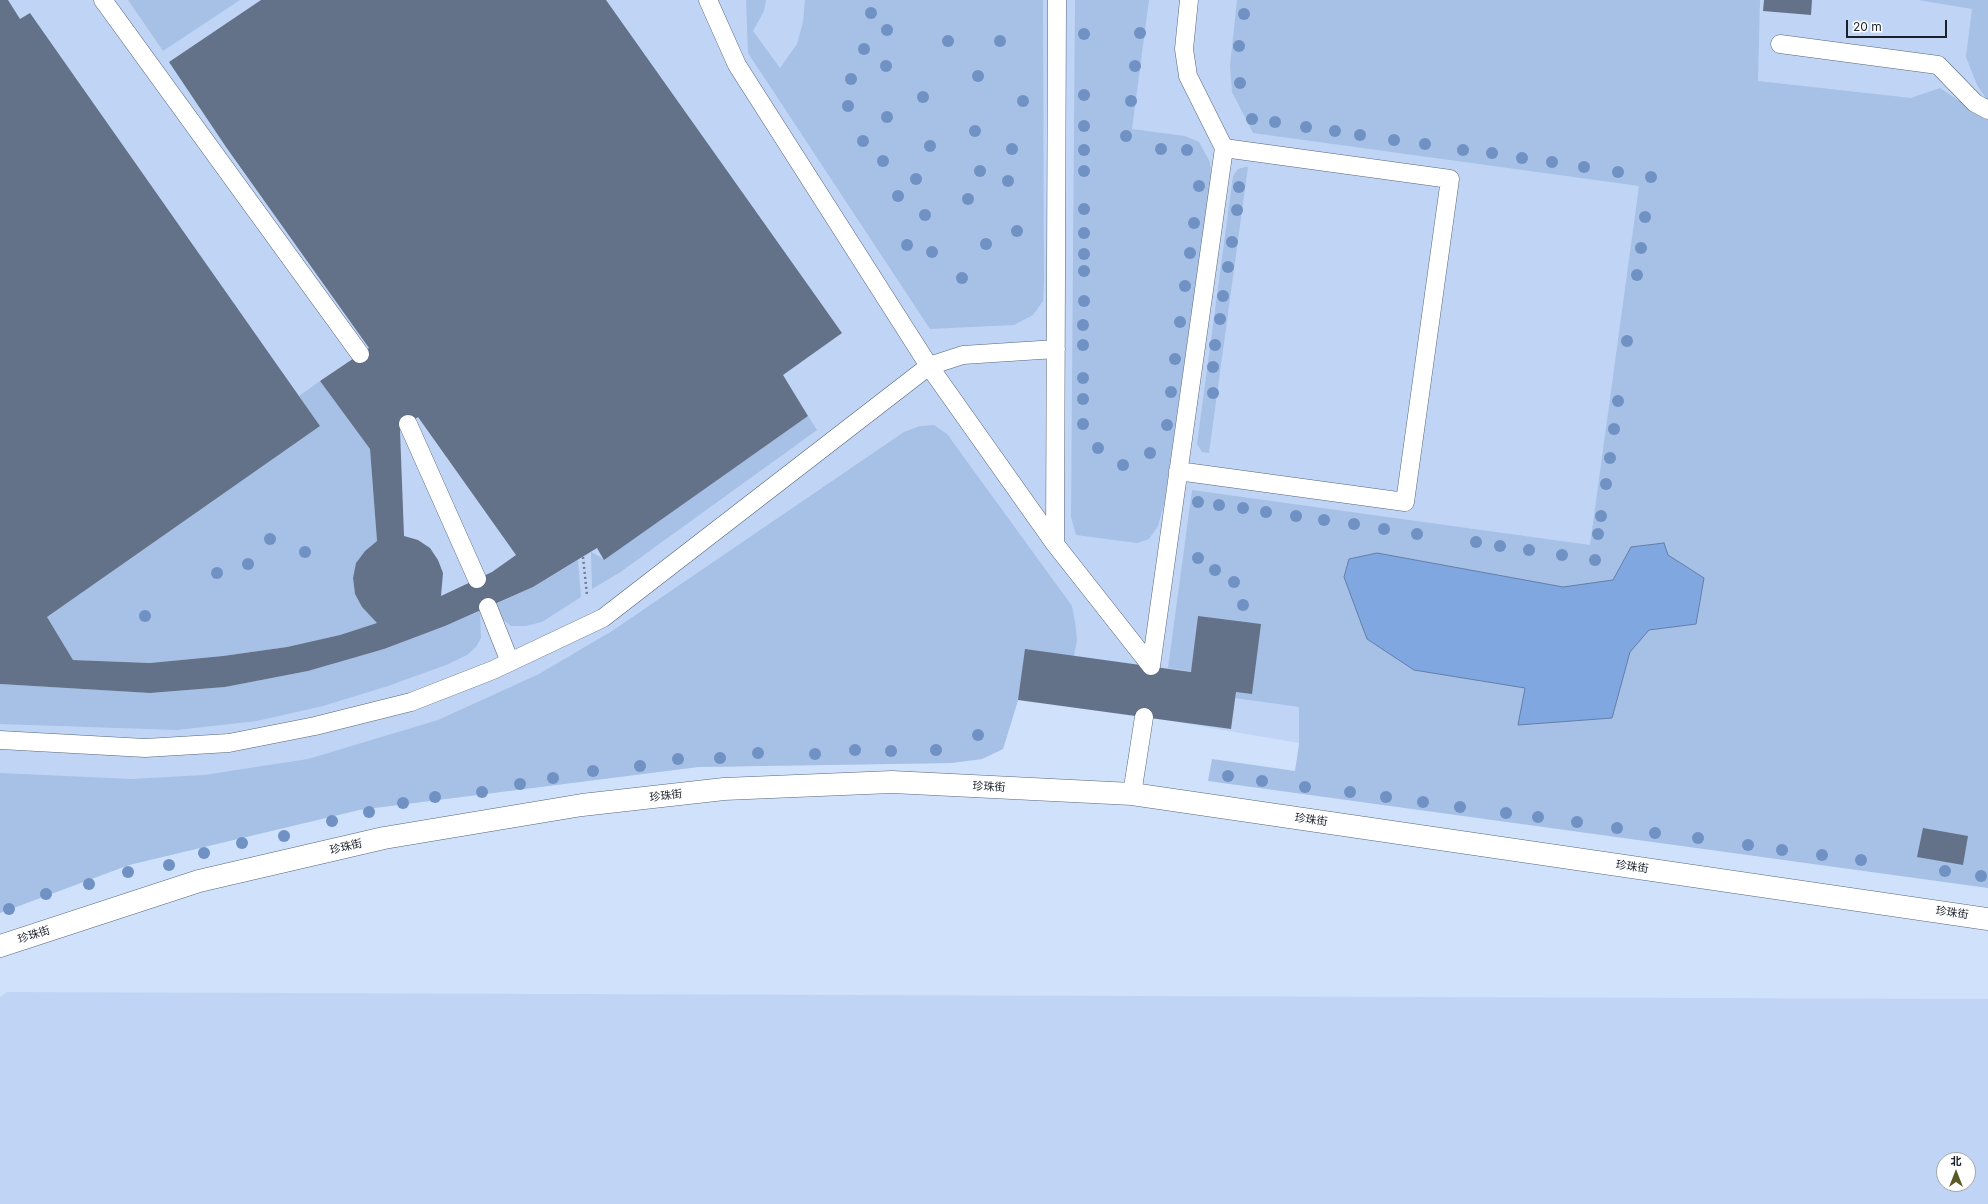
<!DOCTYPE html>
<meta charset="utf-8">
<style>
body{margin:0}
#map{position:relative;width:1988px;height:1204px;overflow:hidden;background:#d0e1fb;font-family:Inter,"Noto Sans SC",sans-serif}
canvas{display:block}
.north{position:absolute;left:1936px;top:1152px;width:40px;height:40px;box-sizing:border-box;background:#fff;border:1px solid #a4a6aa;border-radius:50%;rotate:0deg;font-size:11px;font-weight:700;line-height:16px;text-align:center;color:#1b212a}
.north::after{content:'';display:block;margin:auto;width:14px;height:18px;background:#5a5a27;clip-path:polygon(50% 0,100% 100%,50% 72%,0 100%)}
.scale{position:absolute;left:1846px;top:20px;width:101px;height:18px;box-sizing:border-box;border:2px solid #1b212a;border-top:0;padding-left:5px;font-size:12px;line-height:14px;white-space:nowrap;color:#1b212a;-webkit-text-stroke:3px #fff;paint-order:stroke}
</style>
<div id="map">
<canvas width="1988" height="1204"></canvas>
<div class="north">北</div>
<div class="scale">20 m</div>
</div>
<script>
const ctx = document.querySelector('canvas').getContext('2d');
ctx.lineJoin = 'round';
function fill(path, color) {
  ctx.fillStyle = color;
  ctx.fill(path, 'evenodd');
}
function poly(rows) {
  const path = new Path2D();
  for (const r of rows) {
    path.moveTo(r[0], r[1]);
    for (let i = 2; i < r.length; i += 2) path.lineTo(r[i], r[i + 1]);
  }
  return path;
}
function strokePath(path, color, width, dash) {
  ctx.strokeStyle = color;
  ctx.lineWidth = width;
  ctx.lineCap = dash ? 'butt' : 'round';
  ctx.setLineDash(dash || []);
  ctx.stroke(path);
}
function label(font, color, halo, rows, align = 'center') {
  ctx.font = font + ' Inter,"Noto Sans SC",sans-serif';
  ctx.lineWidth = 3;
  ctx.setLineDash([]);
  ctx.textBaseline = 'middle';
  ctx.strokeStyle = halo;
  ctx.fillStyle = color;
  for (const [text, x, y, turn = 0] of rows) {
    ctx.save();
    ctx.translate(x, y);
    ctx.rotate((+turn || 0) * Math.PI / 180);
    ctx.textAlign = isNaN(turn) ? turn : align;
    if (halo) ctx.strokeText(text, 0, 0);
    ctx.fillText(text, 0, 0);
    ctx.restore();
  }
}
const built = poly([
 [0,0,1988,0,1988,861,1065,703,1019,697,1003,749,982,759,951,763,698,767,359,810,129,865,0,913],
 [7,992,1988,999,1988,1204,0,1204,0,997],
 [1944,1160,1968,1160,1968,1184,1944,1184]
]);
const green = poly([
 [128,0,240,0,163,51],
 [746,0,766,0,764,11,753,31,780,68,797,44,803,22,805,0,1043,0,1044,282,1043,301,1033,315,1014,325,930,329,748,53],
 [1075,0,1149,0,1132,129,1185,136,1199,142,1210,162,1211,177,1164,504,1158,526,1149,539,1137,543,1076,535,1071,517],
 [1237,0,1760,0,1758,81,1911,98,1940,88,1988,120,1988,888,1208,781,1212,759,1295,771,1299,744,1299,707,1235,698,1238,678,1168,668,1192,490,1590,545,1639,186,1253,133,1232,92,1230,66],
 [1918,0,1988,0,1988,101,1977,85,1966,57,1972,9],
 [1245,167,1248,167,1209,453,1202,452,1197,444,1233,176,1238,169],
 [320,381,370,449,377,541,365,551,356,563,353,579,355,594,362,607,377,623,340,635,287,647,223,656,150,663,73,660,47,617,320,426,299,396],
 [808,416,817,430,619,573,592,589,591,552,604,559],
 [934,425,947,434,1072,606,1075,621,1077,640,1065,703,1019,697,1003,749,982,759,951,763,698,767,359,810,129,865,0,913,0,773,132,779,204,775,308,759,438,720,539,674,612,631,904,432,920,426],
 [578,560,581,597,542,622,526,626,511,626,501,618,496,604,533,587],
 [480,611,481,638,476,647,467,655,446,665,388,686,323,706,257,721,177,730,0,724,0,684,150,693,225,687,308,671,384,649,445,626]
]);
const water = poly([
 [1664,543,1668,555,1704,578,1696,624,1649,630,1630,652,1612,718,1518,725,1525,688,1414,670,1367,639,1344,577,1349,559,1377,553,1563,587,1613,580,1631,547,1664,543]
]);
const building = poly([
 [0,0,8,0,20,19,30,13,320,426,47,617,73,660,150,663,223,656,287,647,340,635,377,623,362,607,355,594,353,578,356,563,365,551,377,541,370,449,320,381,369,348,226,147,169,62,261,0,606,0,842,333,783,375,808,416,604,560,597,548,533,587,445,626,384,649,308,671,225,687,150,693,0,684],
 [418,417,516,555,492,572,441,596,443,573,438,560,430,548,418,540,404,536,400,430],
 [1764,0,1812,0,1811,15,1763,11],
 [1198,616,1261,624,1252,694,1236,692,1231,729,1018,700,1025,649,1191,672],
 [1923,828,1968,836,1963,865,1917,857]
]);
const path = poly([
 [583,557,587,595]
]);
const service = poly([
 [103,0,360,354],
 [708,0,737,65,929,366,1055,544,1151,666],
 [1780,44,1938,65,1975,103,1988,110],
 [408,424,477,579],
 [1178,471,1405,502,1450,179,1224,148],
 [1055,544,1057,0],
 [488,607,510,662],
 [1151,666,1224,148,1188,76,1184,49,1189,0],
 [0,740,145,748,229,743,315,726,411,702,493,670,603,618,929,366,963,355,1056,349],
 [1132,794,1144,717]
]);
const minor = poly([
 [0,946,199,881,384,838,582,805,724,789,892,782,1132,794,1988,919]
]);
const trees = [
 [871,13],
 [1244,14],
 [887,30],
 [1140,33],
 [1084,34],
 [948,41],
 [1000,41],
 [1239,46],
 [864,49],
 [886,66],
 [1135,66],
 [978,76],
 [851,79],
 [1240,83],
 [1084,95],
 [923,97],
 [1023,101],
 [1131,101],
 [848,106],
 [887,117],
 [1252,119],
 [1275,122],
 [1084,126],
 [1306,127],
 [975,131],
 [1335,131],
 [1360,135],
 [1126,136],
 [1394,140],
 [863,141],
 [1425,144],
 [930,146],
 [1012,149],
 [1161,149],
 [1084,150],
 [1187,150],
 [1463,150],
 [1492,153],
 [1522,158],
 [883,161],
 [1552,162],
 [1584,167],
 [980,171],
 [1084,171],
 [1618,172],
 [1651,177],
 [916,179],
 [1008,181],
 [1199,186],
 [1239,187],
 [898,196],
 [968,199],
 [1084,209],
 [1237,210],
 [925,215],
 [1645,217],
 [1194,223],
 [1017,231],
 [1084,233],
 [1232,242],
 [986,244],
 [907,245],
 [1641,248],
 [932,252],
 [1190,253],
 [1084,254],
 [1228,267],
 [1084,271],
 [1637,275],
 [962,278],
 [1185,286],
 [1223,296],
 [1084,301],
 [1220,319],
 [1180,322],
 [1083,325],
 [1627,341],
 [1083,345],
 [1215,345],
 [1175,359],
 [1213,367],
 [1083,378],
 [1171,392],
 [1213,393],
 [1083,399],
 [1618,401],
 [1083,424],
 [1167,425],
 [1614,429],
 [1098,448],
 [1150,453],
 [1610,458],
 [1123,465],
 [1606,484],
 [1198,502],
 [1219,505],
 [1243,508],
 [1266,512],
 [1296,516],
 [1601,516],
 [1324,520],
 [1354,524],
 [1384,529],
 [1417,534],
 [1598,534],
 [270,539],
 [1476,542],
 [1500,546],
 [1529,550],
 [305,552],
 [1562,555],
 [1198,558],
 [1595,560],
 [248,564],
 [1215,570],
 [217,573],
 [1234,582],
 [1243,605],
 [145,616],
 [978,735],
 [855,750],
 [936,750],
 [891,751],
 [758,753],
 [815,754],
 [720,758],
 [678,759],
 [640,766],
 [593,771],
 [1228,776],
 [553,778],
 [1262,781],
 [520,784],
 [1305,787],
 [482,792],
 [1350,792],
 [435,797],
 [1386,797],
 [1423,802],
 [403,803],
 [1460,807],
 [369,812],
 [1506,813],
 [1538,817],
 [332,821],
 [1577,822],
 [1617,828],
 [1655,833],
 [284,836],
 [1698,838],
 [242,843],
 [1748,845],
 [1782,850],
 [204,853],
 [1822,855],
 [1861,860],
 [169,865],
 [1945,871],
 [128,872],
 [1981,876],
 [89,884],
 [46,894],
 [9,909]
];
const streetNames = [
 ["珍珠街",989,787,3],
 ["珍珠街",666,796,-7],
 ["珍珠街",1311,820,8],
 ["珍珠街",346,847,-13],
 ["珍珠街",1632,867,8],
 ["珍珠街",1952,913,8],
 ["珍珠街",34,935,-18]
];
fill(built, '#c0d5f5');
fill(green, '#a7c0e6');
fill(water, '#81a7e1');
strokePath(water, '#627faa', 1);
fill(building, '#637289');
strokePath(service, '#56657b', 19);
strokePath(minor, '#56657b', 23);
strokePath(path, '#717d8e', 2.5, [2, 3]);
strokePath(service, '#fff', 18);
strokePath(minor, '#fff', 22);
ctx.fillStyle = '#7091c3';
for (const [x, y] of trees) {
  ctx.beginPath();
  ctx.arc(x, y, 6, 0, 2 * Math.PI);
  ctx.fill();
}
label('11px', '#1b212a', '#fff', streetNames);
</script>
